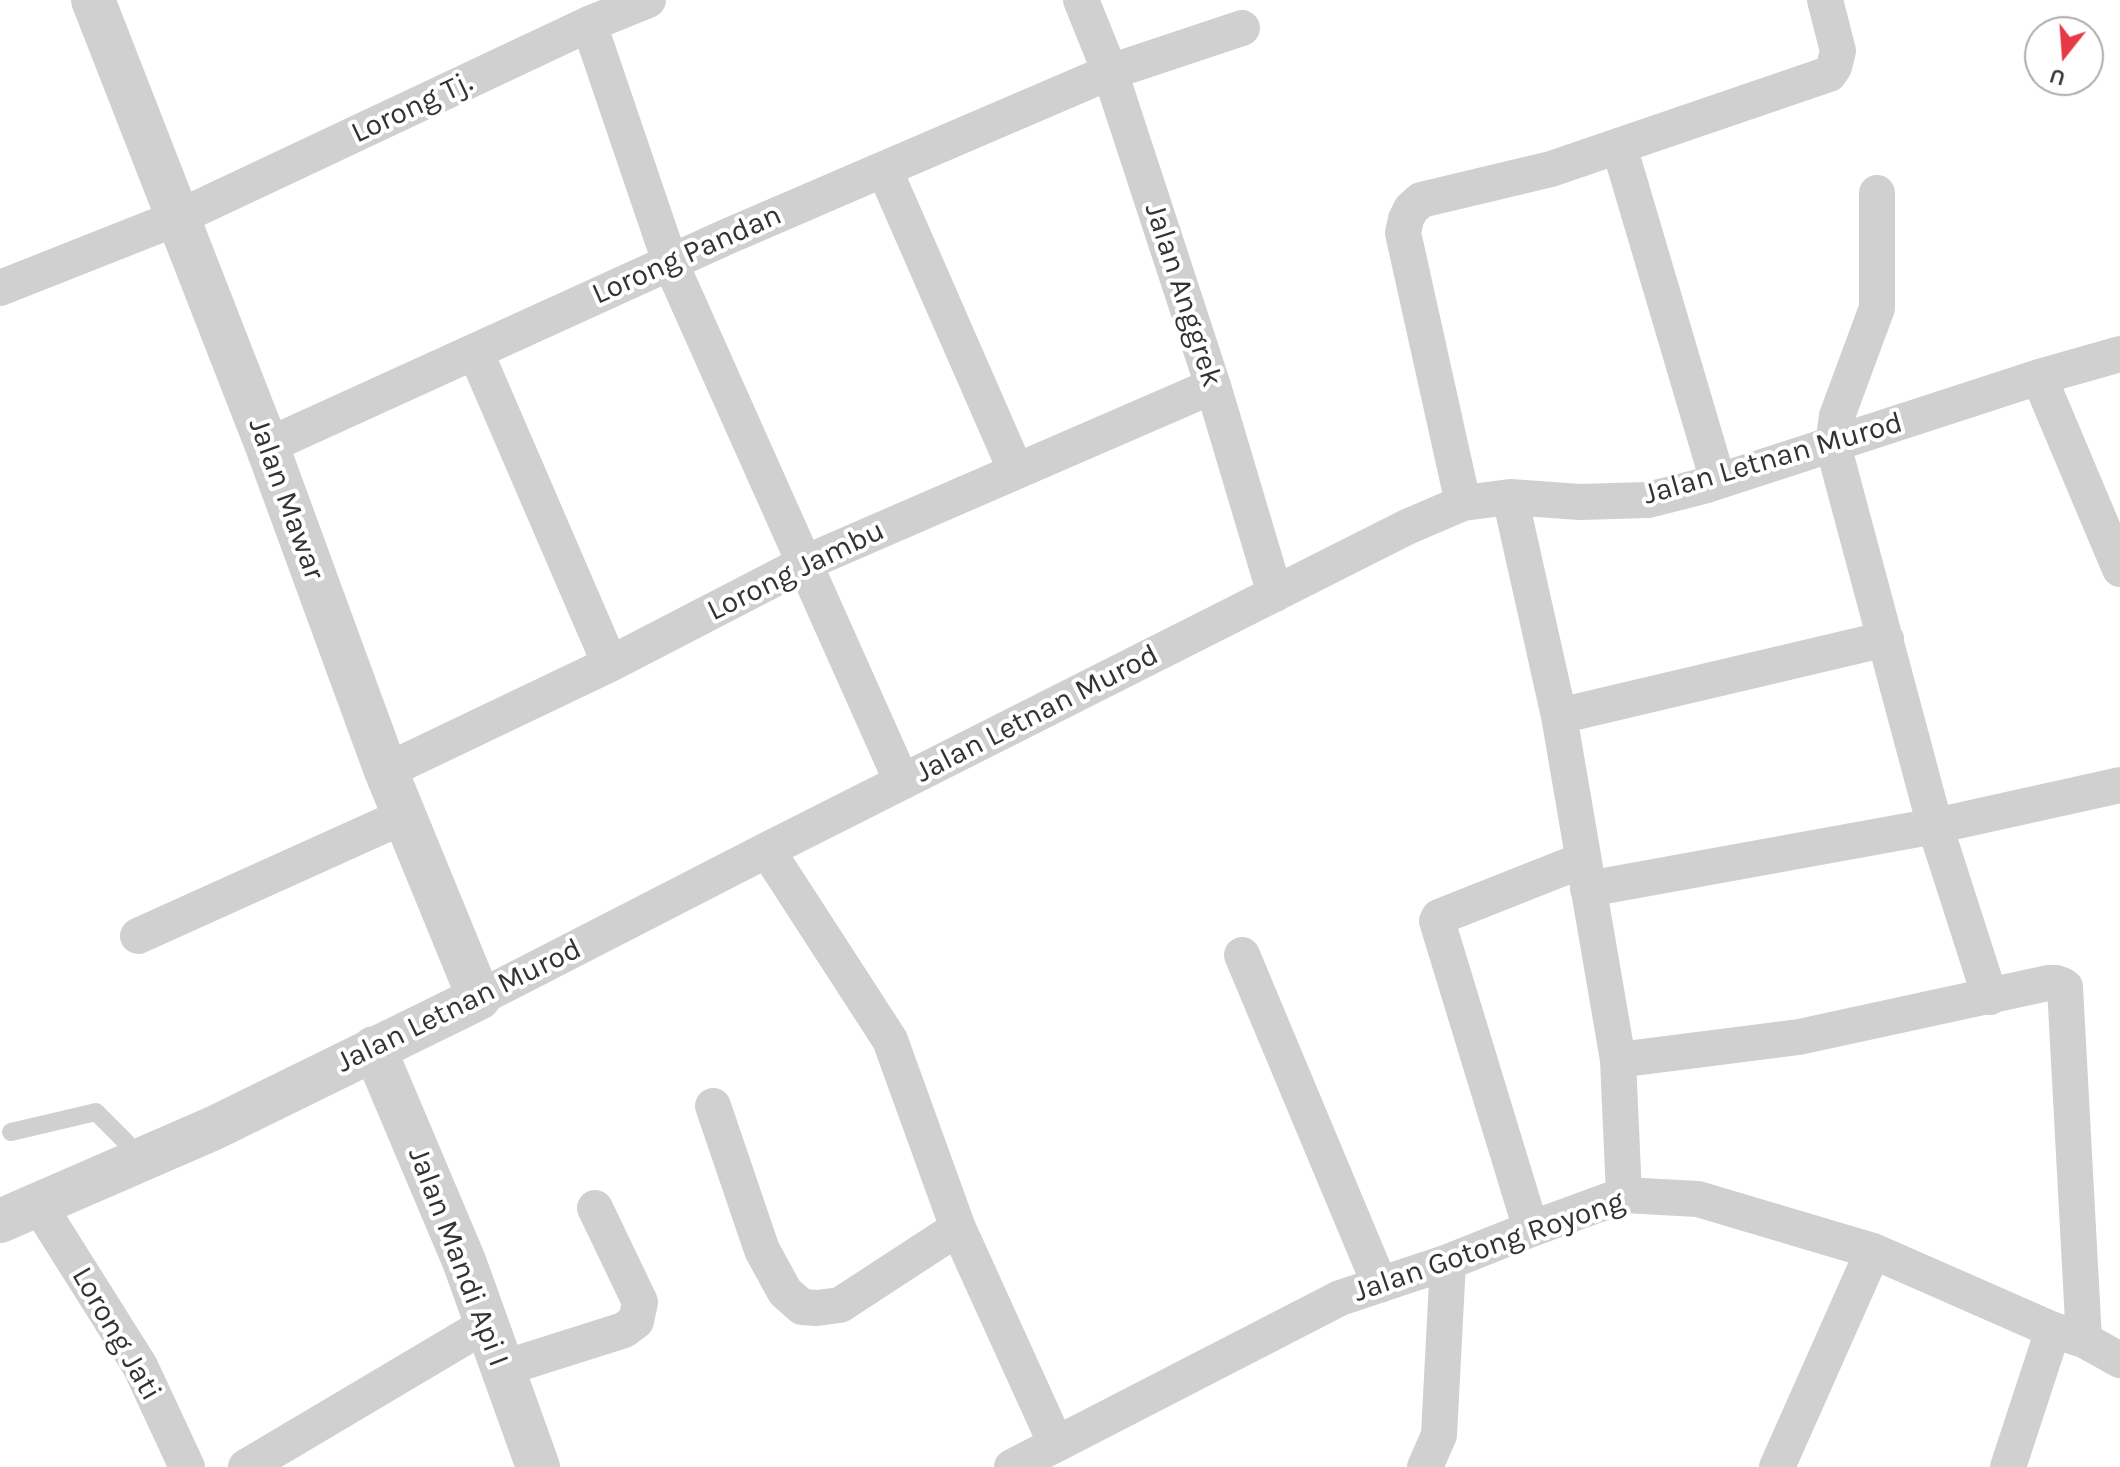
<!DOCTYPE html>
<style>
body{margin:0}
#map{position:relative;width:2120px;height:1467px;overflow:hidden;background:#fff;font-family:Karla,sans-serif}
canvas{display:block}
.north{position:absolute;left:2024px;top:16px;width:80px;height:80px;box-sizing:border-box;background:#fff;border:2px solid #adadad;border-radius:50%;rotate:197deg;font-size:22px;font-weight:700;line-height:32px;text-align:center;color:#333}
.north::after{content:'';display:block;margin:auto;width:28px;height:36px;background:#e63946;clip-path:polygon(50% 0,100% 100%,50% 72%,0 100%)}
</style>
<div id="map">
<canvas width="2120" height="1467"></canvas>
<div class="north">U</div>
</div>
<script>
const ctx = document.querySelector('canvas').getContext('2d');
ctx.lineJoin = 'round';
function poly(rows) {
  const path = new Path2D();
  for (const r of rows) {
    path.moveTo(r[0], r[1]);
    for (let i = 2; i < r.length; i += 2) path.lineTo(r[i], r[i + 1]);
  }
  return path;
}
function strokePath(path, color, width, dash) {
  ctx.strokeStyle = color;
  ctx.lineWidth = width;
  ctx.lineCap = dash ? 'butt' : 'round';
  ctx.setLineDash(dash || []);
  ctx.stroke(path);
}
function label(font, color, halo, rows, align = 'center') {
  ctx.font = font + ' Karla,sans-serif';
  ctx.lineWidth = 8;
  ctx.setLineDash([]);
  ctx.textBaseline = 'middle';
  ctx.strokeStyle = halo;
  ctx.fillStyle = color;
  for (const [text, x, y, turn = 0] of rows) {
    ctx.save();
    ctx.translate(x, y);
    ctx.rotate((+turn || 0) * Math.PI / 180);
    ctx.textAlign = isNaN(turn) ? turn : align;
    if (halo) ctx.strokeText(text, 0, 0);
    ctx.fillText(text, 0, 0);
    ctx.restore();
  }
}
const service = poly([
 [11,1132,96,1112,126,1142,137,1161]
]);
const minor = poly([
 [1081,0,1110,72,1213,386,1275,594],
 [589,24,670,262,902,782],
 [1619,146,1718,481],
 [884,169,1016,471],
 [1877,193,1877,308,1837,416,1833,445,1935,826,1990,997],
 [0,288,177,218,589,24,648,0],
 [475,351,610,664],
 [2039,377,2120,569],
 [267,446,724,238,884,169,1110,72,1242,28],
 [1510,497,1559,716,1618,1060,1624,1195],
 [1463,503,1403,233,1406,219,1411,209,1421,200,1551,169,1829,74,1834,67,1838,51,1825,0],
 [1559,716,1886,639],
 [386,771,610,664,805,563,1213,386],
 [767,850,890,1040,958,1228,1056,1444],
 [1588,889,1935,826,2120,785],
 [138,936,404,816],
 [1242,955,1380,1285],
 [479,998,767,850,1407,527,1463,503,1510,497,1580,502,1648,500,1707,485,2039,377,2120,354],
 [1618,1060,1799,1037,2048,983,2056,983,2062,985,2065,987,2084,1340],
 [713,1106,762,1250,785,1292,802,1307,817,1308,840,1305,958,1228],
 [38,1204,140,1366,187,1467],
 [1531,1229,1437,921,1439,917,1583,860],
 [501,1369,624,1330,636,1321,640,1302,595,1208],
 [246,1467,487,1324],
 [1012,1467,1340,1298,1448,1262,1531,1229,1624,1195,1698,1199,1873,1251,2053,1330,2084,1340,2120,1360],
 [1425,1467,1439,1435,1448,1262],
 [1777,1467,1873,1251],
 [2008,1467,2053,1330]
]);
const tertiary = poly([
 [374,1048,464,1261,538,1467],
 [0,1221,214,1128,479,998,386,771,267,446,93,0]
]);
const streetNames = [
 ["Lorong Tj.",412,108,-25],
 ["Lorong Pandan",687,255,-24],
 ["Jalan Anggrek",1183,295,72],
 ["Jalan Letnan Murod",1773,459,-16],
 ["Jalan Mawar",286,499,70],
 ["Lorong Jambu",796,571,-26],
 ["Jalan Letnan Murod",1037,714,-27],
 ["Jalan Letnan Murod",459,1006,-26],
 ["Jalan Gotong Royong",1489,1247,-19],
 ["Jalan Mandi Api I",458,1257,69],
 ["Lorong Jati",116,1334,60]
];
strokePath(service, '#d0d0d0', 18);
strokePath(minor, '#d0d0d0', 36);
strokePath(tertiary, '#d0d0d0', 44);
label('30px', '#333', '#fff', streetNames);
</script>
